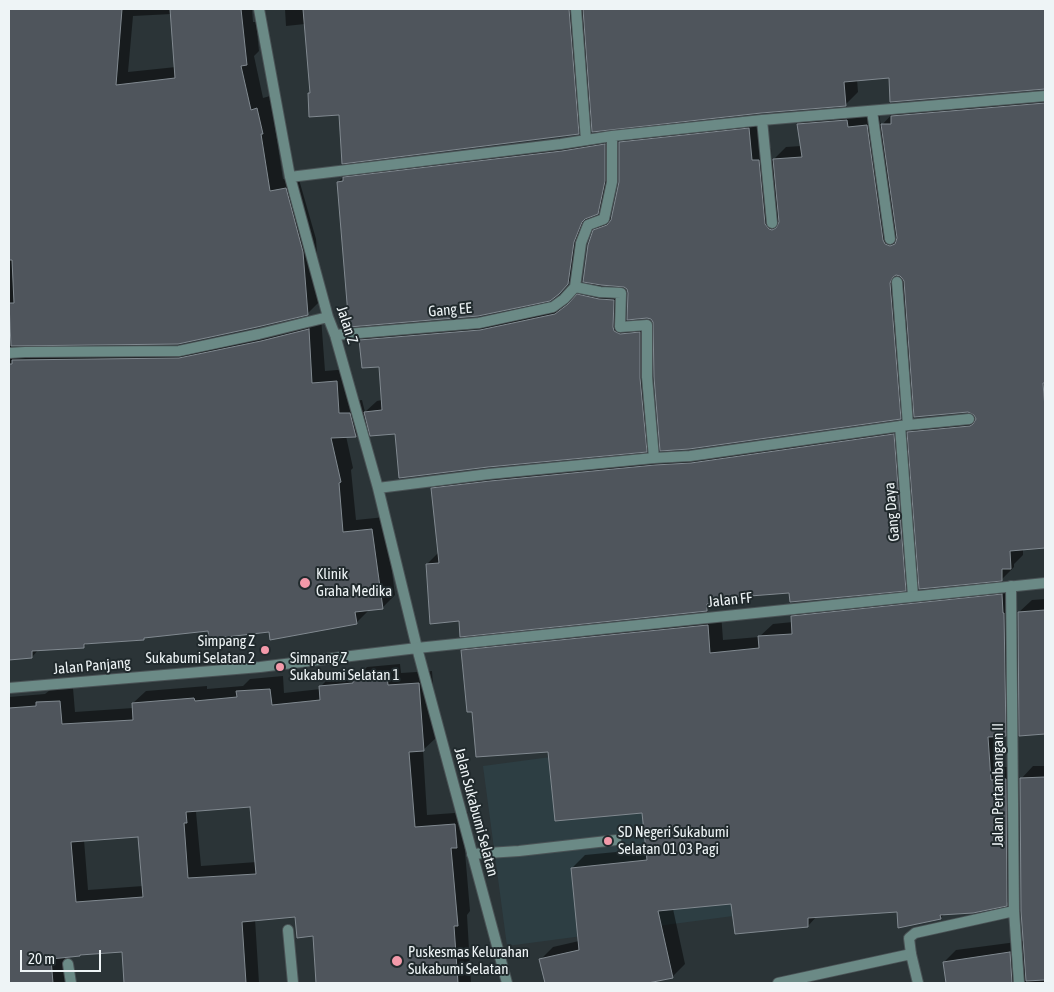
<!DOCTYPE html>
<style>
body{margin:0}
#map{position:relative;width:1054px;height:992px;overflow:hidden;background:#2b3437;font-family:"Asap Condensed",sans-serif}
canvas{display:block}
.frame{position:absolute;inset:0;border:10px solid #eef4f6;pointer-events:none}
.scale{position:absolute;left:20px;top:950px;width:81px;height:22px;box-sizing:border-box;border:2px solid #eef4f6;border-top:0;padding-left:6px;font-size:15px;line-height:18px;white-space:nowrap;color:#eef4f6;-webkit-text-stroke:4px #212a2d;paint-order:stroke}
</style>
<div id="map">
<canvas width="1054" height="992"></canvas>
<div class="frame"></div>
<div class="scale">20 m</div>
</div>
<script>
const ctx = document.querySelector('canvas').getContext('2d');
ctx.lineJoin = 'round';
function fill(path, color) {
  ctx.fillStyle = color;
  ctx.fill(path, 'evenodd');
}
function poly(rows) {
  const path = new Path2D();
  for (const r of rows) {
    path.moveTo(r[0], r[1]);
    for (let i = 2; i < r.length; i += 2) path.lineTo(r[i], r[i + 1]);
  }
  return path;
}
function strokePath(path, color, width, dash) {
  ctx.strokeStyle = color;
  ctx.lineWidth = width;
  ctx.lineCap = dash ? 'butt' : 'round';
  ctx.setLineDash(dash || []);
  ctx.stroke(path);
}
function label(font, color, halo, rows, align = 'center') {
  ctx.font = font + ' "Asap Condensed",sans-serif';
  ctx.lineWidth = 4;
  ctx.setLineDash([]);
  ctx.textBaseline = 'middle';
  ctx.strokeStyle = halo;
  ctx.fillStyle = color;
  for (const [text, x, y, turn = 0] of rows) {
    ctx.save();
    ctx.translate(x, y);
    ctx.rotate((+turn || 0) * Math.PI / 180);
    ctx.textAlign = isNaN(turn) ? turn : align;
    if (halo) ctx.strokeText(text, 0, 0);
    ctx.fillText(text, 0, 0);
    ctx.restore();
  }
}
const built = poly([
 [709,736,733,916,507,946,483,766]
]);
const shadow = poly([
 [9,9,252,9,253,22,256,22,259,51,254,56,263,98,270,96,275,120,274,121,283,179,298,176,316,239,320,301,307,314,14,345,23,348,193,346,321,317,325,371,349,369,351,401,362,400,365,412,377,401,382,400,380,366,361,340,372,329,493,319,568,302,579,294,592,282,594,231,607,218,613,216,620,182,620,143,633,130,761,117,764,149,771,148,772,161,786,147,801,146,799,124,811,112,879,113,881,126,894,112,1045,92,1045,547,1023,549,1023,555,1014,564,1014,567,1002,579,920,575,905,589,791,591,742,595,737,600,714,603,707,610,460,620,427,564,439,552,433,489,445,476,704,451,906,422,906,435,921,420,977,415,969,411,914,404,900,418,654,321,629,293,628,289,625,286,602,284,601,286,611,288,625,288,624,315,625,318,624,319,632,323,651,321,651,365,658,439,646,451,396,433,368,423,356,435,346,436,353,468,351,470,356,520,385,517,395,595,382,608,370,609,356,623,270,631,209,629,88,643,83,647,39,649,32,657,9,658],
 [172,14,176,67,128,72,133,16],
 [285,9,1045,9,1045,88,890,77,857,79,858,92,845,105,593,119,578,133,340,113,309,93,311,91,305,24,286,26],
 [616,133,609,201,597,213,590,215,585,230,579,271,559,293,338,182,349,171],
 [1015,582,1015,601,1017,601,1018,722,1005,735,1002,735,1004,767,1018,767,1019,891,1006,904,945,914,940,918,898,911,817,916,808,926,732,903,673,909,685,964,672,977,642,983,546,983,540,960,553,947,579,941,572,868,585,855,647,849,643,811,549,750,473,710,463,651,475,638,721,613,723,640,759,637,773,624,793,622,792,617,805,604],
 [1045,599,1045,983,947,983,944,962,956,950,1024,941,1021,779,1033,766,1045,766,1044,733,1019,612,1032,600],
 [400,664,401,673,432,671,437,737,423,750,427,815,468,812,469,834,464,840,470,911,467,915,471,983,318,983,314,935,296,916,255,919,259,983,125,983,123,951,65,957,67,983,9,983,9,697,45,694,50,690,73,688,75,712,133,708,133,703,146,691,207,686,207,689,243,686,250,679,283,676,284,693,321,689,320,687,333,674,363,671,367,667],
 [251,805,257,862,201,866,196,812,198,810],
 [139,836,143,886,88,890,84,840]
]);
const building = poly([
 [9,9,122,9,116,85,175,78,170,9,241,9,247,65,241,66,251,110,257,108,263,134,261,134,270,191,286,188,303,252,308,315,257,327,178,344,11,346,9,303,14,303,12,260,9,260,9,9],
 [303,9,569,9,579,134,342,164,339,115,309,117,308,93,310,93,303,9],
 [583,9,1045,9,1045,89,890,102,889,78,844,82,846,106,761,113,592,132,583,9],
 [1045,103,1045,383,1043,383,1045,408,1045,548,1010,551,1011,569,1002,569,1002,581,919,589,907,432,970,426,973,424,976,419,974,415,968,412,914,417,904,281,902,278,900,276,896,275,893,277,890,283,901,419,689,449,660,451,654,377,653,322,651,319,647,318,627,320,628,293,627,289,624,287,601,285,583,282,588,245,593,230,607,225,611,220,619,182,619,142,749,128,752,160,759,160,765,224,769,229,772,230,776,228,779,222,773,159,802,157,797,124,847,120,848,127,867,125,883,240,885,244,890,246,895,244,897,238,881,124,891,124,891,116,1045,103],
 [605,144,605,181,598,214,585,219,582,222,574,242,568,284,559,294,550,301,478,316,349,327,337,182,343,181,343,177,562,151,605,144],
 [577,294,599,299,614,300,613,327,614,331,620,334,640,332,640,378,647,452,488,467,399,478,395,434,370,436,364,412,382,410,379,367,362,368,359,340,480,330,555,314,568,304,577,294],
 [309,329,312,383,337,381,339,413,350,413,356,437,331,438,341,482,339,483,343,532,372,529,383,609,355,612,357,624,270,640,269,632,209,639,208,631,144,638,144,640,84,644,84,648,32,651,32,658,9,660,9,364,12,364,12,360,179,358,261,341,309,329],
 [894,434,906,591,790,602,789,593,737,597,737,602,707,604,707,611,460,637,459,621,430,624,426,564,439,563,431,488,490,481,655,465,691,463,894,434],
 [1002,594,1003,613,1004,613,1006,736,988,737,991,780,1006,779,1007,906,973,913,940,915,941,919,898,928,897,912,808,918,808,927,735,934,731,904,658,911,673,978,648,983,545,983,539,959,579,950,571,868,647,860,642,813,555,821,548,752,476,757,472,712,467,712,461,650,708,625,710,653,759,648,758,636,792,634,791,616,1002,594],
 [1045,610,1045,734,1019,736,1018,612,1045,610],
 [387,676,388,685,419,683,424,751,409,752,415,827,455,824,457,848,451,848,458,926,454,926,458,983,316,983,313,936,297,938,295,917,242,922,246,983,124,983,122,952,80,955,80,956,51,959,53,983,9,983,9,708,36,706,36,702,60,701,62,724,133,720,132,703,194,698,195,701,237,697,236,691,270,689,272,705,320,700,319,686,353,683,353,680,387,676],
 [250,807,256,874,188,878,184,823,187,823,186,812,250,807],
 [138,837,143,897,76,902,71,842,138,837],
 [1045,777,1045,980,1026,981,1021,911,1020,778,1045,777],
 [1010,952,1012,983,946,983,943,962,1010,952]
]);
const service = poly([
 [778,983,911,954,918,983]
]);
const minor = poly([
 [259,9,290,177,328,317,335,335,378,488,417,648],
 [576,9,586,140],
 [872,111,890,239],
 [762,120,772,223],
 [290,177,561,144,612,136,762,120,1045,96],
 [897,282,908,425],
 [575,287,600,292,621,293,620,327,647,325,647,377,654,458],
 [335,335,479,323,553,307,564,299,575,287,581,243,588,225,604,219,612,182,612,136],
 [9,353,25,352,179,351,259,334,328,317],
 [900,426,913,596],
 [378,488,489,474,654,458,690,456,908,425,969,419],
 [1011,586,1014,911,1019,983],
 [472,854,519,851,616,840],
 [288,930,293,983],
 [911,954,909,938,915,933,1014,911],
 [68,964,71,983]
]);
const tertiary = poly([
 [417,648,507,983],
 [9,688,260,667,417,648,1045,583]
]);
const markers = [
 [305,583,6,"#f39aaa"],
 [265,650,5,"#f39aaa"],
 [280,667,5,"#f39aaa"],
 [608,841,5,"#f39aaa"],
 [397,961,6,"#f39aaa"]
];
const streetNames = [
 ["Gang EE",450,310,-5],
 ["Jalan Z",347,325,72],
 ["Gang Daya",892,512,-95],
 ["Jalan FF",730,600,-6],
 ["Jalan Panjang",92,666,-5],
 ["Jalan Pertambangan II",998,785,-90],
 ["Jalan Sukabumi Selatan",476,812,75]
];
const poiNames = [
 ["Klinik",316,574],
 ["Graha Medika",316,591],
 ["Simpang Z",255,641,"right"],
 ["Sukabumi Selatan 2",255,658,"right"],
 ["Simpang Z",290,658],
 ["Sukabumi Selatan 1",290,675],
 ["SD Negeri Sukabumi",618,832],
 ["Selatan 01 03 Pagi",618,849],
 ["Puskesmas Kelurahan",408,952],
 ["Sukabumi Selatan",408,969]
];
fill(built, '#2d3e43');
fill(shadow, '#0007');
fill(building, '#4f555c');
strokePath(building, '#818990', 1);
strokePath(service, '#4a5356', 12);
strokePath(minor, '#4a5356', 12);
strokePath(tertiary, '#4a5356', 12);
strokePath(service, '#6b8a86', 10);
strokePath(minor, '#6b8a86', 10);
strokePath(tertiary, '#6b8a86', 10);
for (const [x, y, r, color] of markers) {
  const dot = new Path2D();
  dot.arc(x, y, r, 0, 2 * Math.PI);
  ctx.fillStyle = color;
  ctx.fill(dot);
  strokePath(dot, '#212a2d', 2);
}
label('15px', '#eef4f6', '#212a2d', streetNames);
label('15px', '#eef4f6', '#212a2d', poiNames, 'left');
</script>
